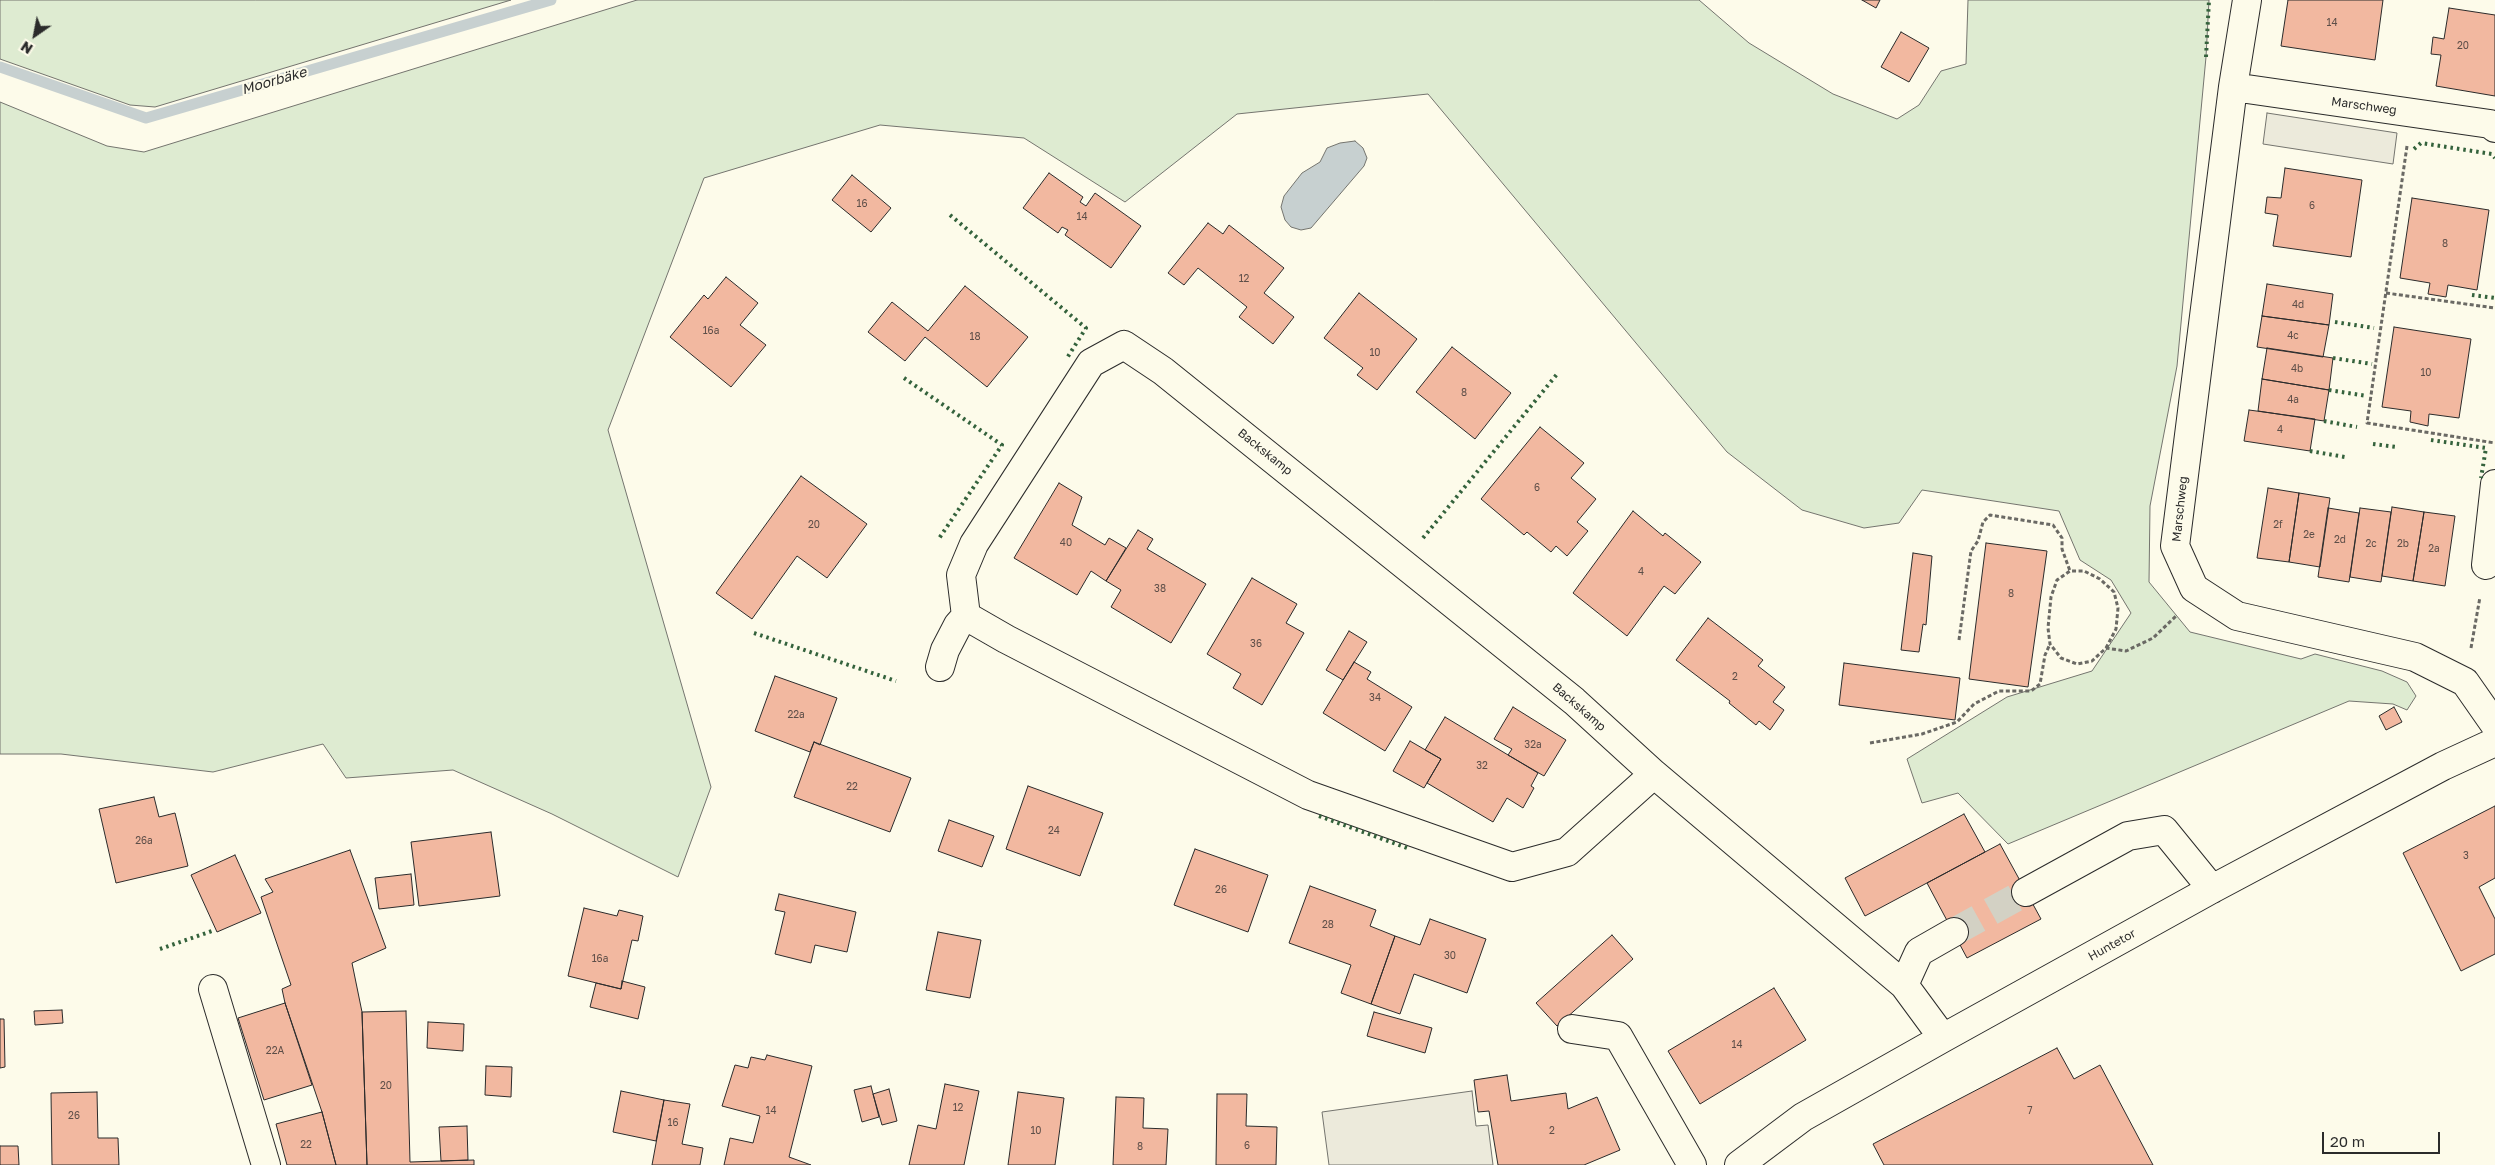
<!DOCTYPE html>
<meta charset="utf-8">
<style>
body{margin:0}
#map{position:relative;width:2495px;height:1165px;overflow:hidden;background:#fdfbea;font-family:"Golos Text",sans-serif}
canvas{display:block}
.north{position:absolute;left:10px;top:10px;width:50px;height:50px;-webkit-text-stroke:4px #fdfbea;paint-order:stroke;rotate:213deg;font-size:14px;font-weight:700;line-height:20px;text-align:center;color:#2b2b2b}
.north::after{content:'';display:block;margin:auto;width:18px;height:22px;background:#2b2b2b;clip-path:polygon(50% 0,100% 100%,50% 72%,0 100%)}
.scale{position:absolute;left:2322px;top:1132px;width:118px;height:22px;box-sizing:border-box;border:2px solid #2b2b2b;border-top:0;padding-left:6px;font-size:15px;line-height:18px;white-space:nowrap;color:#2b2b2b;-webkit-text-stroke:4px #fdfbea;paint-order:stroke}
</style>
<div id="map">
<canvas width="2495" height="1165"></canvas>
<div class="north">N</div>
<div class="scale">20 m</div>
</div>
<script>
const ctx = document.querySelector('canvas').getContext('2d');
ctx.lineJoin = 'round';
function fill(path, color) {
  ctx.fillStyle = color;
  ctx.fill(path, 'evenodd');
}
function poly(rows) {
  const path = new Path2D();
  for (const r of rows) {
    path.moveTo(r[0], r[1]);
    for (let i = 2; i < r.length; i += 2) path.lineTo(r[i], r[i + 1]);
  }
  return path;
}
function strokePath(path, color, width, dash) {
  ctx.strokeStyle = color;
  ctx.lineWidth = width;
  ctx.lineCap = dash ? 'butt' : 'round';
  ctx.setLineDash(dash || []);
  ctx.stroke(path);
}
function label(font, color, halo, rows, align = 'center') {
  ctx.font = font + ' "Golos Text",sans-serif';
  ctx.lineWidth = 4;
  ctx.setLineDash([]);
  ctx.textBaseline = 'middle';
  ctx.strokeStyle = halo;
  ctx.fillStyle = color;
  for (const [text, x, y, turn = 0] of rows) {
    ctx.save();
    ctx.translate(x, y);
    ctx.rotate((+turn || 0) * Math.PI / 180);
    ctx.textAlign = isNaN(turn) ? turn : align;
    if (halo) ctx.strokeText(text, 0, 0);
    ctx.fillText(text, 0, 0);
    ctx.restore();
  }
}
const green = poly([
 [0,0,511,0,155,107,130,105,0,59,0,0],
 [637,0,1699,0,1749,43,1833,94,1897,119,1919,105,1941,71,1966,64,1968,0,2209,0,2206,57,2177,366,2150,506,2149,582,2190,632,2301,659,2315,654,2382,671,2407,682,2416,696,2407,710,2393,704,2349,701,2008,844,1958,793,1922,803,1907,759,2007,697,2092,671,2131,613,2111,580,2080,560,2059,511,1922,490,1899,523,1864,528,1802,510,1727,452,1428,94,1237,114,1125,202,1024,138,880,125,704,178,608,430,711,787,678,877,552,814,453,770,346,778,323,744,213,772,61,754,0,754,0,102,107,146,144,152,637,0]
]);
const parking = poly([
 [2267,113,2397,133,2393,164,2263,144,2267,113],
 [1472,1091,1476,1126,1488,1125,1493,1165,1329,1165,1322,1112,1472,1091]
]);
const water = poly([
 [1355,141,1363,148,1367,158,1364,166,1311,228,1301,230,1291,227,1285,220,1281,207,1284,196,1302,173,1320,162,1327,148,1340,143,1355,141]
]);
const stream = poly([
 [0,67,146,118,551,0]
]);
const building = poly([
 [1862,0,1880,0,1876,8,1862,0],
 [2288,0,2383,0,2375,60,2281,46,2288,0],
 [2449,8,2495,15,2495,96,2436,86,2441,55,2431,54,2433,37,2444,39,2449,8],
 [1901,32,1929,48,1909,82,1881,67,1901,32],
 [2285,168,2362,180,2351,257,2273,246,2278,215,2265,213,2267,197,2281,198,2285,168],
 [1049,173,1083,197,1080,202,1086,206,1095,193,1141,226,1111,268,1065,235,1068,230,1062,227,1058,233,1023,208,1049,173],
 [852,175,891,208,871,232,832,200,852,175],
 [2412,198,2489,210,2477,290,2448,285,2446,297,2428,294,2430,283,2400,278,2412,198],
 [1208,223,1223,234,1229,225,1284,268,1264,293,1294,317,1273,344,1239,317,1247,307,1198,268,1184,285,1168,273,1208,223],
 [726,277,758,303,740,325,766,345,731,387,670,337,704,295,708,299,726,277],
 [2267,284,2333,294,2329,325,2262,316,2267,284],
 [965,286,1028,337,987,387,925,337,905,361,868,332,892,302,928,331,965,286],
 [1359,293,1417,339,1377,390,1357,375,1363,368,1324,338,1359,293],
 [2262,316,2329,325,2323,357,2257,347,2262,316],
 [2394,327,2471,339,2459,418,2429,414,2428,426,2410,422,2411,411,2382,407,2394,327],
 [1452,347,1511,393,1475,439,1416,392,1452,347],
 [2267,348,2333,358,2329,390,2262,379,2267,348],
 [2262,379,2329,390,2324,421,2258,411,2262,379],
 [2249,410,2315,419,2310,451,2244,441,2249,410],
 [1540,427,1584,463,1571,478,1596,499,1577,522,1588,531,1567,556,1556,546,1551,552,1527,532,1524,535,1481,499,1540,427],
 [801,476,867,524,827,578,797,556,752,619,716,593,801,476],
 [1059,483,1082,497,1072,525,1105,545,1109,538,1126,548,1106,581,1091,571,1077,595,1014,558,1059,483],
 [2268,488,2299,493,2289,562,2257,558,2268,488],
 [2299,493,2330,498,2320,567,2289,562,2299,493],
 [2392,507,2424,512,2413,581,2382,576,2392,507],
 [2328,508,2359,513,2349,582,2318,577,2328,508],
 [2360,508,2391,512,2381,582,2350,577,2360,508],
 [1633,511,1663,536,1665,533,1701,562,1675,594,1664,586,1627,636,1573,593,1633,511],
 [2424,512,2455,516,2445,586,2413,581,2424,512],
 [1138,530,1153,539,1147,549,1206,584,1171,643,1111,607,1121,590,1106,581,1138,530],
 [1986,543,2047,551,2028,687,1969,679,1986,543],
 [1913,553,1932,556,1926,625,1923,624,1919,652,1901,650,1913,553],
 [1252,578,1297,604,1286,623,1304,633,1262,705,1233,688,1241,674,1207,654,1252,578],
 [1708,618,1763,660,1758,666,1785,687,1773,702,1784,710,1770,730,1759,721,1756,725,1729,703,1730,701,1676,660,1708,618],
 [1349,631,1367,642,1343,680,1326,670,1349,631],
 [1354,662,1371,672,1367,679,1412,707,1385,751,1323,713,1354,662],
 [1844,663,1960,678,1955,720,1839,705,1844,663],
 [775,676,837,698,820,745,814,742,810,752,755,731,775,676],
 [1513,707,1566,740,1544,776,1508,755,1512,749,1494,739,1513,707],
 [2394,707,2402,722,2386,730,2379,716,2394,707],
 [1445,717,1538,773,1531,786,1534,788,1523,808,1507,798,1493,822,1427,783,1441,759,1425,750,1445,717],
 [1410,741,1441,759,1424,788,1393,771,1410,741],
 [814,742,911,778,890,832,794,797,814,742],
 [1028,786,1103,813,1080,876,1006,849,1028,786],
 [154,797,159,817,175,813,188,866,116,883,99,809,154,797],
 [2495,806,2495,878,2479,887,2495,919,2495,954,2461,971,2403,853,2495,806],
 [1964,814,1985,852,1865,916,1845,878,1964,814],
 [949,820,994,836,982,867,938,851,949,820],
 [491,832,500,896,419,906,411,842,491,832],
 [2000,844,2041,919,1967,958,1927,883,2000,844],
 [1195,849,1268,875,1248,932,1174,905,1195,849],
 [350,850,386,948,352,963,362,1012,367,1165,336,1165,322,1112,285,1003,282,989,291,985,261,897,273,892,265,879,350,850],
 [235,855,261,913,217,932,191,875,235,855],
 [411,874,414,905,379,909,375,878,411,874],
 [1310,886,1376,910,1370,926,1395,936,1371,1004,1341,993,1351,965,1289,943,1310,886],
 [779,894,856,912,847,952,815,945,811,963,775,954,785,912,775,910,779,894],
 [584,908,617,916,619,910,643,916,638,941,632,940,621,989,568,976,584,908],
 [1430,919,1486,939,1467,993,1414,974,1400,1014,1371,1004,1395,936,1420,945,1430,919],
 [938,932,981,940,970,998,926,990,938,932],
 [1612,935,1633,959,1557,1026,1536,1003,1612,935],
 [622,981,645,987,638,1019,590,1007,596,983,621,989,622,981],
 [1774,988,1806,1040,1700,1104,1668,1051,1774,988],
 [285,1003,312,1085,264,1100,238,1018,285,1003],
 [62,1010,63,1023,35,1025,34,1011,62,1010],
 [406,1011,410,1162,474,1160,474,1165,367,1165,362,1012,406,1011],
 [1374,1012,1432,1028,1425,1053,1367,1036,1374,1012],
 [0,1019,4,1019,5,1067,0,1068,0,1019],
 [428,1022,464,1024,463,1051,427,1048,428,1022],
 [2057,1048,2074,1079,2100,1065,2153,1165,1884,1165,1873,1144,2057,1048],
 [767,1055,812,1066,789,1157,811,1165,724,1165,730,1138,753,1143,760,1116,722,1106,735,1065,748,1068,751,1057,765,1060,767,1055],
 [486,1066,512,1067,511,1097,485,1095,486,1066],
 [1507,1075,1511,1101,1566,1093,1568,1109,1597,1097,1620,1150,1584,1165,1498,1165,1489,1111,1478,1112,1474,1080,1507,1075],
 [945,1084,979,1091,964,1165,909,1165,918,1125,936,1129,945,1084],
 [871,1086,879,1117,862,1122,854,1090,871,1086],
 [889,1089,897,1121,882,1125,873,1094,889,1089],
 [621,1091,664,1100,656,1141,613,1132,621,1091],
 [97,1092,98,1138,118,1138,119,1165,52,1165,51,1093,97,1092],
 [1018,1092,1064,1098,1055,1165,1008,1165,1018,1092],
 [1217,1094,1247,1094,1246,1126,1277,1127,1276,1165,1216,1165,1217,1094],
 [1116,1097,1144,1098,1143,1128,1168,1129,1166,1165,1113,1165,1116,1097],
 [664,1100,690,1104,682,1144,703,1148,700,1165,652,1165,664,1100],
 [322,1112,336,1165,287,1165,276,1124,322,1112],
 [467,1126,468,1160,441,1161,439,1127,467,1126],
 [0,1146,18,1146,19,1165,0,1165,0,1146]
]);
const minorTunnel = poly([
 [1954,932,2026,892]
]);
const path = poly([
 [2407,146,2367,423,2495,443],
 [2386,293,2495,308],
 [1959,640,1971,551,1978,541,1983,522,1990,515,2053,525,2062,538,2062,549,2070,571],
 [2106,648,2116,629,2118,608,2114,592,2100,579,2084,571,2070,571,2057,580,2051,597,2048,628,2050,644,2061,658,2077,664,2092,661,2106,648,2126,651,2153,638,2176,616],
 [2471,648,2480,597],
 [1870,743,1922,734,1957,722,1974,704,1999,691,2031,691,2040,684,2045,655,2050,644]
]);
const minor = poly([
 [2247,0,2233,87,2175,546,2194,588,2237,616,2415,657,2465,682,2495,725],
 [2233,87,2490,124,2495,128],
 [2486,565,2495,484],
 [940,667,945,650,958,625,966,616],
 [1654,774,1574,701,1163,371,1124,345,1091,363,974,544,961,575,966,616,1006,639,1308,795,1512,867,1567,852,1654,774,1904,985,1943,1038],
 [2026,892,2128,836,2164,830,2212,889],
 [1904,985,1919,952,1954,932],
 [213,989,266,1165],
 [1572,1029,1618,1036,1692,1165],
 [1739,1165,1803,1117,1943,1038,2212,889,2443,766,2495,742]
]);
const hedge = poly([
 [2206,57,2209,0],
 [2414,149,2421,143,2492,154,2495,158],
 [950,215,1086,328,1067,358],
 [2472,295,2495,298],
 [2335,322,2374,328],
 [2333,358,2372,364],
 [904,378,1002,445,938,540],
 [2329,390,2367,396],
 [2324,421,2357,427],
 [2431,440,2486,448,2481,478],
 [2373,444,2397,447],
 [2310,451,2345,457],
 [1423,538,1558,373],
 [754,633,896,681],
 [1319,816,1410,849],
 [160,949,212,931]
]);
const numberNames = [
 ["14",2332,23],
 ["20",2463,46],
 ["16",862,204],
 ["6",2312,206],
 ["14",1082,217],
 ["8",2445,244],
 ["12",1244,279],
 ["4d",2298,305],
 ["16a",711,331],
 ["4c",2293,336],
 ["18",975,337],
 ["10",1375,353],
 ["4b",2297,369],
 ["10",2426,373],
 ["8",1464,393],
 ["4a",2293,400],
 ["4",2280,430],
 ["6",1537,488],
 ["20",814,525],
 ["2f",2278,525],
 ["2e",2309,535],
 ["2d",2340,540],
 ["40",1066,543],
 ["2c",2371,544],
 ["2b",2403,544],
 ["2a",2434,549],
 ["4",1641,572],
 ["38",1160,589],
 ["8",2011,594],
 ["36",1256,644],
 ["2",1735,677],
 ["34",1375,698],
 ["22a",796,715],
 ["32a",1533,745],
 ["32",1482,766],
 ["22",852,787],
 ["24",1054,831],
 ["26a",144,841],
 ["3",2466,856],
 ["26",1221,890],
 ["28",1328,925],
 ["30",1450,956],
 ["16a",600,959],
 ["14",1737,1045],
 ["22A",275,1051],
 ["20",386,1086],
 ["12",958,1108],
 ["14",771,1111],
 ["7",2030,1111],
 ["26",74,1116],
 ["16",673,1123],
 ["10",1036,1131],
 ["2",1552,1131],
 ["22",306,1145],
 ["6",1247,1146],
 ["8",1140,1147]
];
const streetNames = [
 ["Marschweg",2364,106,8],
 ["Backskamp",1265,452,39],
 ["Marschweg",2180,509,-84],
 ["Backskamp",1579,707,41],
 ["Huntetor",2112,945,-29]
];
const waterNames = [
 ["Moorbäke",274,81,-16]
];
fill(green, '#deebd1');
strokePath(green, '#74746e', 1);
fill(parking, '#eceadb');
strokePath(parking, '#74746e', 1);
fill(water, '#c7d0d0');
strokePath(water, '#74746e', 1);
strokePath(stream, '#c7d0d0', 11);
fill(building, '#f2b8a0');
strokePath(building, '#2b2b2b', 1);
strokePath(minorTunnel, '#d3d1c4', 28, [28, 14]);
strokePath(minor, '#2b2b2b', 30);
strokePath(path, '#6a6964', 3, [4, 2.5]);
strokePath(minor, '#fdfbea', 28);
strokePath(hedge, '#34623c', 4, [2.5, 4]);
label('10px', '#5d4e48', null, numberNames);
label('12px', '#2b2b2b', '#fdfbea', streetNames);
label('italic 14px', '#2b2b2b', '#fdfbea', waterNames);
</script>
